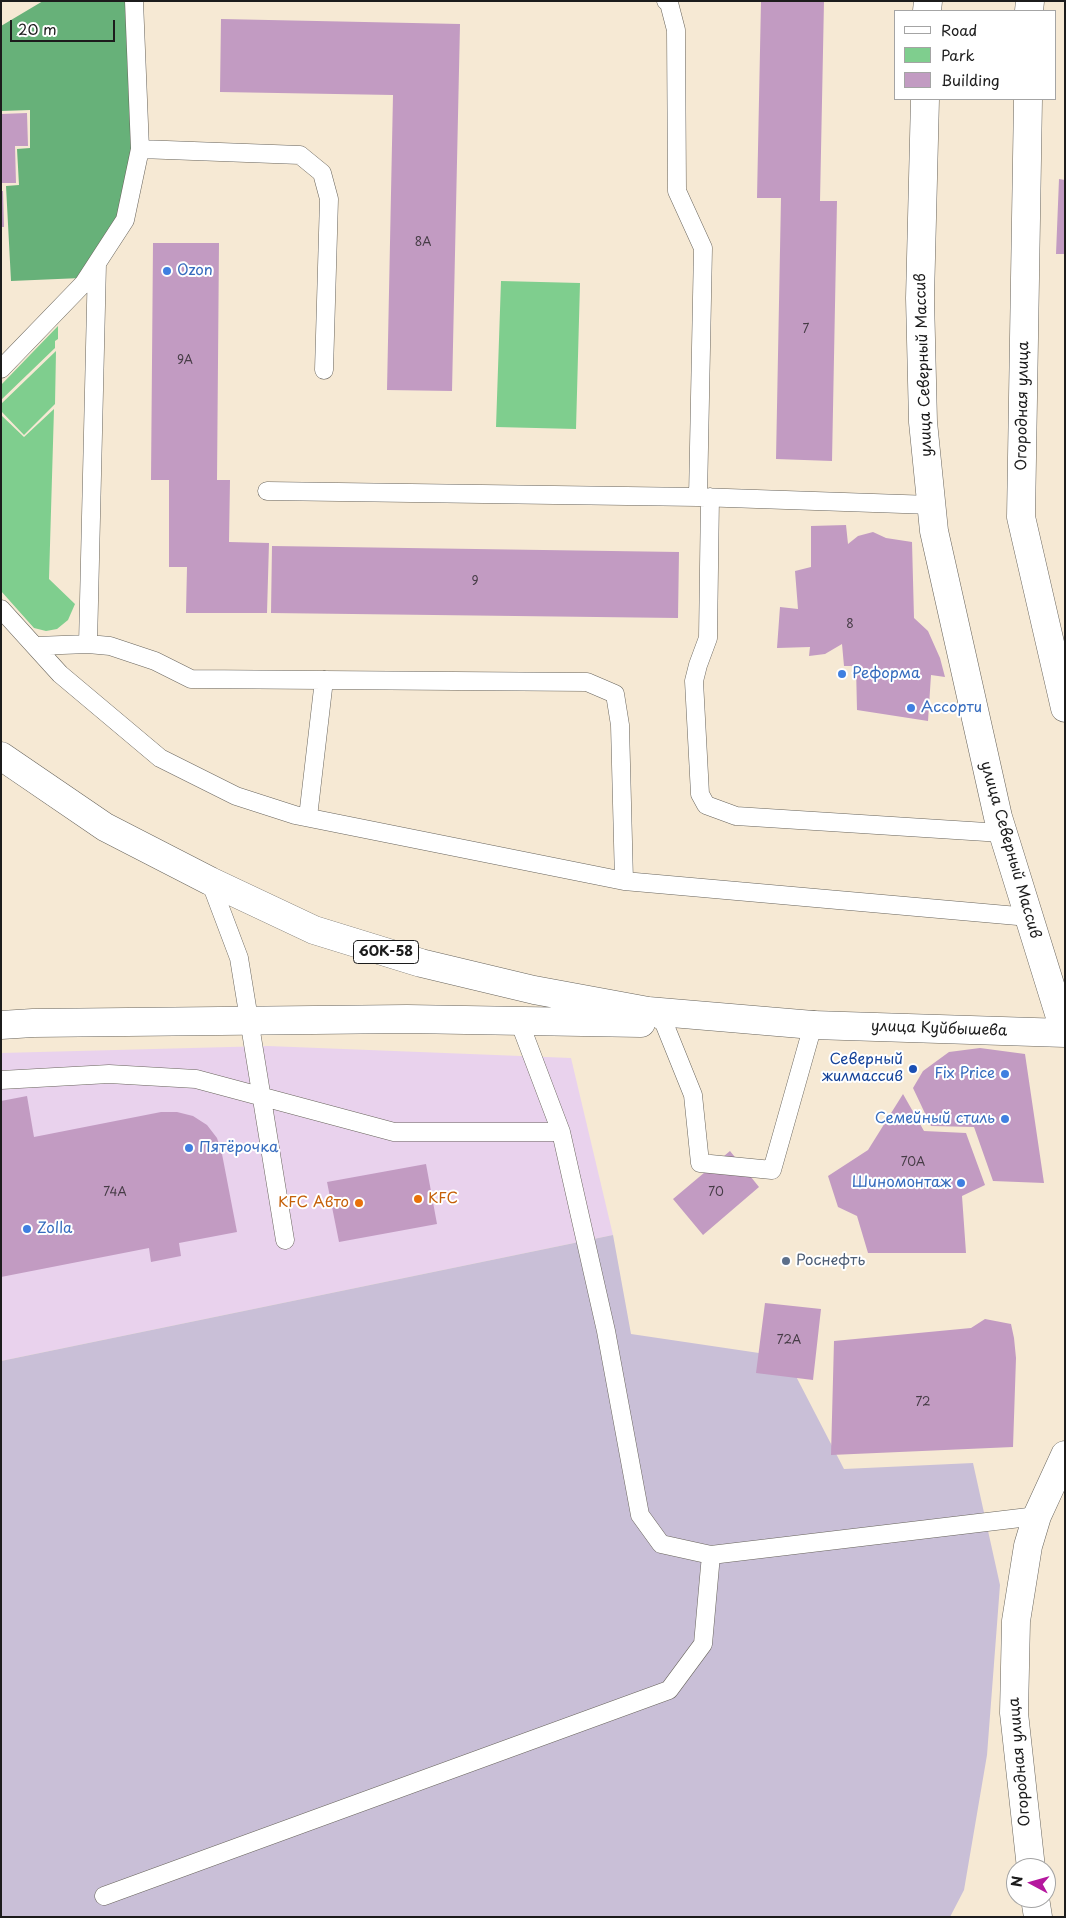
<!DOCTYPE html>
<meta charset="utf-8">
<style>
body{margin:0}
#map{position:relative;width:1066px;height:1918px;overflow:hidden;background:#f6e9d4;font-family:"Playpen Sans",sans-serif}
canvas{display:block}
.frame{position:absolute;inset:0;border:2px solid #1c1c1c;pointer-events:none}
.legend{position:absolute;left:894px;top:10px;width:162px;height:90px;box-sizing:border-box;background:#fff;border:1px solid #a4a4a4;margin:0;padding:6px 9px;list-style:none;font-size:15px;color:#1c1c1c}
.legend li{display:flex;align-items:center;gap:10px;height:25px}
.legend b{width:25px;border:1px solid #a4a4a4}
.north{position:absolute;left:1006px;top:1858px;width:50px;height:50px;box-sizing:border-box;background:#fff;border:1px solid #a4a4a4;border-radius:50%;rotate:276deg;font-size:14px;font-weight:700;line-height:20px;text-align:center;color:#1c1c1c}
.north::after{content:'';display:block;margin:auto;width:18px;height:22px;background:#b5179e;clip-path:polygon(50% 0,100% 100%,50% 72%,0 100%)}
.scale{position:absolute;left:10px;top:20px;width:105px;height:22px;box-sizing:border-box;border:2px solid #1c1c1c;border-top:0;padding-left:6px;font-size:15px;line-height:18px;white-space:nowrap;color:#1c1c1c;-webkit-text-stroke:4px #fff;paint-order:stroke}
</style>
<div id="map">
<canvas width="1066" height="1918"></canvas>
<div class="frame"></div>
<ul class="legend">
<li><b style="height:6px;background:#fff"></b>Road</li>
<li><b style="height:14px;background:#7fce8e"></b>Park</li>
<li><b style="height:14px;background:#c29bc2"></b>Building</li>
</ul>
<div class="north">N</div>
<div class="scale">20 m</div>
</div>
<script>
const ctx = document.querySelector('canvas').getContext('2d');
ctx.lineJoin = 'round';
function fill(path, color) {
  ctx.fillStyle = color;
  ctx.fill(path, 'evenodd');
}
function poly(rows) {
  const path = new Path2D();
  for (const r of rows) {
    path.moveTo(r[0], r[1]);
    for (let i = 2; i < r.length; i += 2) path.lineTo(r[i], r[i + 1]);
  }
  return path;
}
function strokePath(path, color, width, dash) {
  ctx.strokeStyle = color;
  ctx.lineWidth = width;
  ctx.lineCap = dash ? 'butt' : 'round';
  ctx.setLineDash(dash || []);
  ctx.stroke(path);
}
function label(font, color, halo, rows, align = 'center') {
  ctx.font = font + ' "Playpen Sans",sans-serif';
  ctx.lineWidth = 4;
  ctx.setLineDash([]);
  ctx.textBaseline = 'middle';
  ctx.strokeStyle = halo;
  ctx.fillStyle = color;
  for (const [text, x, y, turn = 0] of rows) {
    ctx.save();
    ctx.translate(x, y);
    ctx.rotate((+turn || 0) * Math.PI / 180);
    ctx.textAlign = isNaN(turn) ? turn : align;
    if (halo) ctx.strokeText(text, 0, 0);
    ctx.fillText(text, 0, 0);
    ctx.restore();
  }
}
const built = poly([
 [268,1046,571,1058,613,1235,1,1361,1,1053]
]);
const industrial = poly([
 [613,1235,631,1334,786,1357,844,1469,973,1463,1000,1585,987,1755,964,1890,950,1917,1,1917,1,1361]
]);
const green = poly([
 [501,281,580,283,576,429,496,427],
 [58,326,58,339,55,341,55,348,1,400,1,385],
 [56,351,55,404,24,435,1,411,1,404],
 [54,409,49,579,75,604,68,620,57,629,46,631,34,628,1,591,1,415,24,437]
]);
const forest = poly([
 [43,1,126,1,132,146,119,216,81,278,11,281,6,186,19,185,17,149,30,148,30,110,1,111,1,26]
]);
const building = poly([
 [761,1,824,1,820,201,837,201,832,461,776,459,781,198,757,198],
 [221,19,460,24,452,391,387,390,393,95,220,92],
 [27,113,28,146,15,146,16,183,1,183,1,114],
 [1059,179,1065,180,1065,254,1056,254],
 [1,191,3,191,4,227,1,227],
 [153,243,219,243,217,480,230,480,229,542,269,543,267,613,186,613,187,567,169,567,169,480,151,480],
 [846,525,848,544,858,536,873,532,886,538,912,542,914,618,928,631,940,658,945,677,931,675,928,721,857,710,856,666,844,666,842,644,825,654,809,656,810,647,777,648,780,607,798,609,795,571,811,567,811,526],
 [272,546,679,552,678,618,271,613],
 [980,1048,1025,1054,1044,1183,993,1181,974,1127,931,1126,913,1088,923,1071,949,1052],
 [903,1094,924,1131,966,1133,985,1185,962,1196,966,1253,868,1253,857,1216,838,1207,828,1176,868,1150],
 [27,1096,34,1137,161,1112,177,1112,193,1116,207,1125,217,1138,222,1154,237,1232,179,1243,181,1256,151,1262,149,1248,1,1277,1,1101],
 [730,1151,759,1187,703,1235,673,1199],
 [426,1164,437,1224,339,1242,327,1182],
 [765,1303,821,1309,813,1380,756,1373],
 [985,1319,1011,1324,1014,1338,1016,1358,1013,1447,831,1455,834,1341,971,1328]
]);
const lane = poly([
 [666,1,669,3,676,30,677,191,703,248,698,497],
 [140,149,300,155,322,173,329,199,324,370],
 [1,369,84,283,125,220,140,149,134,1],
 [267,491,698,497,932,505],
 [710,497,708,638,698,665,694,681,700,794,706,805,736,816,1002,833],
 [1,609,60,674,160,758,236,796,295,815,624,881,1029,917],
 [88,644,97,263],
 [36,646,88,644,110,646,155,661,191,679,587,682,615,694,620,725,624,881],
 [308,817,324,680],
 [210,881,239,958,285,1240],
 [648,1011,664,1023,693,1095,700,1163,772,1170,813,1025],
 [519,1021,561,1132,606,1331,640,1515,661,1544,711,1555,1037,1516],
 [1,1080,109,1074,196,1079,394,1132,561,1132],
 [104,1896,669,1690,703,1644,711,1555]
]);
const street = poly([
 [1029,11,1030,1],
 [1028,99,1021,517,1065,708],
 [1031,1868,1014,1713,1016,1621,1028,1546,1037,1516,1065,1455],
 [1035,1898,1038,1917]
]);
const secondary = poly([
 [927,11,928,1],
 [813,1025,1065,1033,998,817,934,531,923,422,920,298,925,99]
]);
const highway = poly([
 [1,756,105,827,210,881,314,930,421,963,534,990,648,1011,813,1025],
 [1,1025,33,1023,407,1019,641,1023]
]);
const markers = [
 [167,271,5,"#3f7fe0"],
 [842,674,5,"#3f7fe0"],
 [911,708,5,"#3f7fe0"],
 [913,1069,5,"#1a4fb4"],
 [1005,1074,5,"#3f7fe0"],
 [1005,1119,5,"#3f7fe0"],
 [189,1148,5,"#3f7fe0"],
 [961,1183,5,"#3f7fe0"],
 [418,1199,5,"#e8710a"],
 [359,1203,5,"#e8710a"],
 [27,1229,5,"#3f7fe0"],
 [786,1261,5,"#5c6f8a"]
];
const numberNames = [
 ["8А",423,243],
 ["7",806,330],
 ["9А",185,361],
 ["9",475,582],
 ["8",850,625],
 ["70А",913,1163],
 ["74А",115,1193],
 ["70",716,1193],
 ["72А",789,1341],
 ["72",923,1403]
];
const shields = [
 [386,952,65]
];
const shieldNames = [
 ["60К-58",386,952]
];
const shopNames = [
 ["Ozon",177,271],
 ["Реформа",852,674],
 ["Ассорти",921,708],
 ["Fix Price",995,1074,"right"],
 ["Семейный стиль",995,1119,"right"],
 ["Пятёрочка",199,1148],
 ["Шиномонтаж",951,1183,"right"],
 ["Zolla",37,1229]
];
const streetNames = [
 ["улица Северный Массив",924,365,-92],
 ["Огородная улица",1023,406,-89],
 ["улица Северный Массив",1010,850,74],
 ["улица Куйбышева",939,1029,2],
 ["Огородная улица",1020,1762,-95]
];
const transitNames = [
 ["Северный",903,1060],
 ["жилмассив",903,1077]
];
const foodNames = [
 ["KFC",428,1199],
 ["KFC Авто",349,1203,"right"]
];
const serviceNames = [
 ["Роснефть",796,1261]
];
fill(built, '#e9d2ed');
fill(industrial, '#c9bfd7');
fill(green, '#7fce8e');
fill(forest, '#67b179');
fill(building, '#c29bc2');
strokePath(lane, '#68645c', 19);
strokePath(street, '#68645c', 29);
strokePath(secondary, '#68645c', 29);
strokePath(highway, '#68645c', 29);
strokePath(lane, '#fff', 18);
strokePath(street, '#fff', 28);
strokePath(secondary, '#fff', 28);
strokePath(highway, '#fff', 28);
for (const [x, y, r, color] of markers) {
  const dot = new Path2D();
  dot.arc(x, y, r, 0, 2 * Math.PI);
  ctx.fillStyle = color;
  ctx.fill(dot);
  strokePath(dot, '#fff', 2);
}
label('12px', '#463c46', null, numberNames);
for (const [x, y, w] of shields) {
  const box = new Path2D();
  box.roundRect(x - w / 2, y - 11.5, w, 23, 4);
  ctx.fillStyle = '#fff';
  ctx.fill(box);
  strokePath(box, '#1c1c1c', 1);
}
label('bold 14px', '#1c1c1c', null, shieldNames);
label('15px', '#366cbe', '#fff', shopNames, 'left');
label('15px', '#1c1c1c', '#fff', streetNames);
label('15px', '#164399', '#fff', transitNames, 'right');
label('15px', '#c56008', '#fff', foodNames, 'left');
label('15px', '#4e5e75', '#fff', serviceNames, 'left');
</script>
